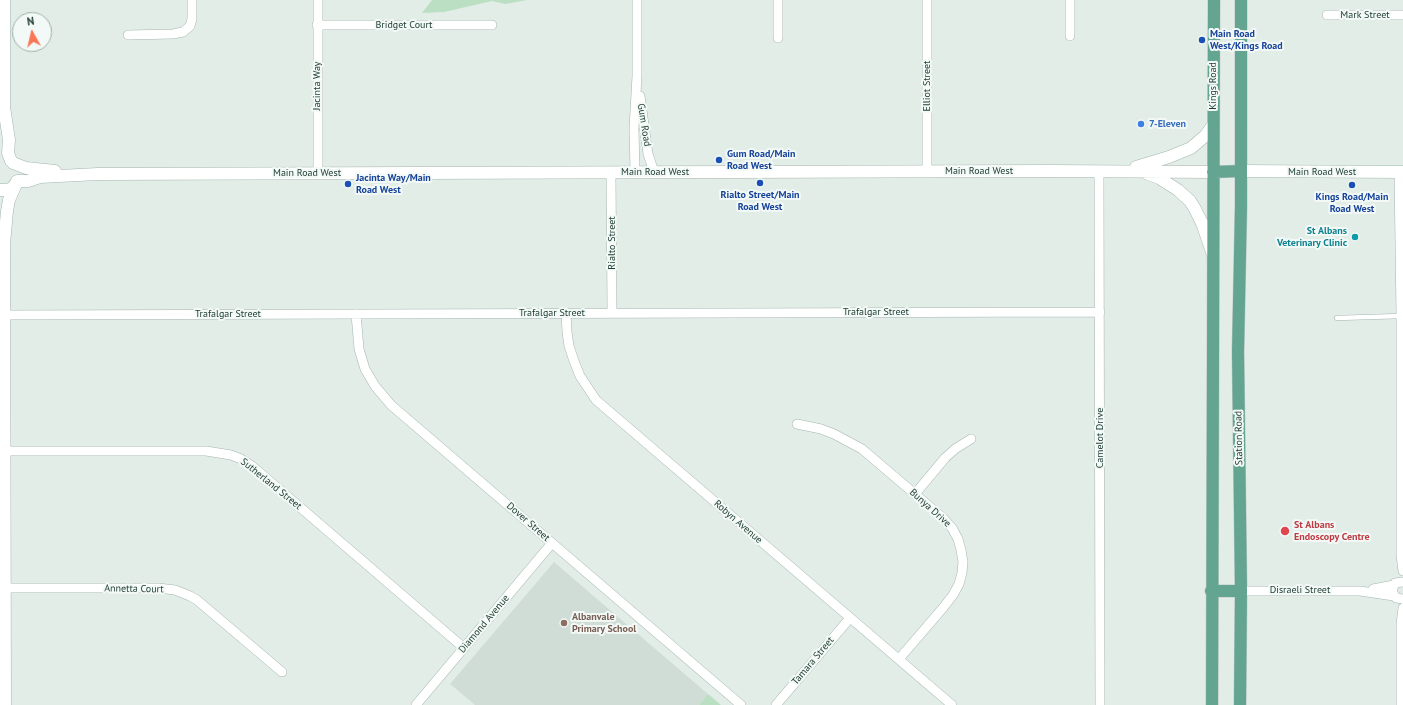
<!DOCTYPE html>
<style>
body{margin:0}
#map{position:relative;width:1403px;height:705px;overflow:hidden;background:#e2ede8;font-family:"PT Sans",sans-serif}
canvas{display:block}
.north{position:absolute;left:12px;top:12px;width:40px;height:40px;box-sizing:border-box;background:#f3f9f6;border:1px solid #9fafa9;border-radius:50%;rotate:352deg;font-size:11px;font-weight:700;line-height:16px;text-align:center;color:#213f36}
.north::after{content:'';display:block;margin:auto;width:14px;height:18px;background:#f97754;clip-path:polygon(50% 0,100% 100%,50% 72%,0 100%)}
</style>
<div id="map">
<canvas width="1403" height="705"></canvas>
<div class="north">N</div>
</div>
<script>
const ctx = document.querySelector('canvas').getContext('2d');
ctx.lineJoin = 'round';
function fill(path, color) {
  ctx.fillStyle = color;
  ctx.fill(path, 'evenodd');
}
function poly(rows) {
  const path = new Path2D();
  for (const r of rows) {
    path.moveTo(r[0], r[1]);
    for (let i = 2; i < r.length; i += 2) path.lineTo(r[i], r[i + 1]);
  }
  return path;
}
function strokePath(path, color, width, dash) {
  ctx.strokeStyle = color;
  ctx.lineWidth = width;
  ctx.lineCap = dash ? 'butt' : 'round';
  ctx.setLineDash(dash || []);
  ctx.stroke(path);
}
function label(font, color, halo, rows, align = 'center') {
  ctx.font = font + ' "PT Sans",sans-serif';
  ctx.lineWidth = 4;
  ctx.setLineDash([]);
  ctx.textBaseline = 'middle';
  ctx.strokeStyle = halo;
  ctx.fillStyle = color;
  for (const [text, x, y, turn = 0] of rows) {
    ctx.save();
    ctx.translate(x, y);
    ctx.rotate((+turn || 0) * Math.PI / 180);
    ctx.textAlign = isNaN(turn) ? turn : align;
    if (halo) ctx.strokeText(text, 0, 0);
    ctx.fillText(text, 0, 0);
    ctx.restore();
  }
}
const built = poly([
 [554,562,708,694,699,705,475,705,450,684]
]);
const green = poly([
 [432,0,527,0,505,4,492,1,444,12,422,13],
 [708,694,721,705,699,705]
]);
const service = poly([
 [1337,318,1401,316]
]);
const minor = poly([
 [318,0,318,173],
 [778,0,778,38],
 [927,0,927,172],
 [1070,0,1070,36],
 [1327,15,1403,15],
 [317,25,492,25],
 [128,35,173,34,183,32,190,26,192,19,192,0],
 [640,96,648,154,654,172],
 [1099,171,1100,705],
 [635,172,634,128,637,76,637,0],
 [1399,172,1401,316,1401,556,1403,571],
 [611,173,612,313],
 [566,313,567,332,569,346,574,361,580,376,596,400,952,705],
 [356,314,359,349,365,369,375,386,391,405,741,705],
 [4,315,1100,312],
 [797,424,821,429,834,434,862,449,943,518,952,528,958,539,961,550,963,562,962,573,959,584,953,595,942,609,899,659],
 [5,451,206,451,231,455,241,459,252,466,464,648],
 [915,494,945,458,955,449,971,439],
 [1403,582,1395,583,1392,591,1396,598,1403,599],
 [5,588,158,588,175,590,190,596,197,600,282,672],
 [1373,589,1394,585],
 [1241,591,1360,591,1394,596],
 [416,705,552,543],
 [776,705,850,618],
 [1401,705,1401,624,1403,608]
]);
const tertiary = poly([
 [4,0,4,107,9,140,8,153,11,161],
 [13,163,26,168,55,171],
 [1136,167,1169,157,1191,148,1205,136,1213,125],
 [1148,174,1159,178,1178,190,1190,201,1195,209,1202,223,1212,252],
 [17,181,28,181,40,177,98,174,1049,171,1213,172],
 [0,190,7,190,12,188,17,182],
 [5,705,4,244,7,211,9,200,16,184]
]);
const secondary = poly([
 [1241,171,1403,172]
]);
const primary = poly([
 [1213,172,1241,171],
 [1211,591,1241,591],
 [1212,705,1214,0],
 [1240,705,1241,591,1238,352,1241,206,1241,0]
]);
const markers = [
 [1202,40,4,"#1a4fb4"],
 [1141,124,4,"#3f7fe0"],
 [719,160,4,"#1a4fb4"],
 [760,183,4,"#1a4fb4"],
 [348,184,4,"#1a4fb4"],
 [1352,185,4,"#1a4fb4"],
 [1355,237,4,"#0f9aa8"],
 [1285,531,5,"#e0444e"],
 [564,623,4,"#8d6e63"]
];
const streetNames = [
 ["Mark Street",1365,15],
 ["Bridget Court",404,25],
 ["Jacinta Way",317,86,-90],
 ["Elliot Street",927,86,-90],
 ["Kings Road",1213,86,-90],
 ["Gum Road",644,125,81],
 ["Main Road West",979,171],
 ["Main Road West",655,172],
 ["Main Road West",1322,172],
 ["Main Road West",307,173],
 ["Rialto Street",612,243,-90],
 ["Trafalgar Street",876,312],
 ["Trafalgar Street",552,313],
 ["Trafalgar Street",228,314],
 ["Camelot Drive",1100,438,-90],
 ["Station Road",1239,438,-91],
 ["Sutherland Street",271,484,39],
 ["Bunya Drive",930,508,42],
 ["Dover Street",528,522,41],
 ["Robyn Avenue",738,522,41],
 ["Annetta Court",134,589,1],
 ["Disraeli Street",1300,590],
 ["Diamond Avenue",484,624,-50],
 ["Tamara Street",813,661,-50]
];
const transitNames = [
 ["Main Road",1210,34],
 ["West/Kings Road",1210,46],
 ["Gum Road/Main",727,154],
 ["Road West",727,166],
 ["Jacinta Way/Main",356,178],
 ["Road West",356,190],
 ["Rialto Street/Main",760,195,"center"],
 ["Road West",760,207,"center"],
 ["Kings Road/Main",1352,197,"center"],
 ["Road West",1352,209,"center"]
];
const shopNames = [
 ["7-Eleven",1149,124]
];
const cultureNames = [
 ["St Albans",1347,231],
 ["Veterinary Clinic",1347,243]
];
const healthNames = [
 ["St Albans",1294,525],
 ["Endoscopy Centre",1294,537]
];
const educationNames = [
 ["Albanvale",572,617],
 ["Primary School",572,629]
];
fill(built, '#d0ddd7');
fill(green, '#badfc3');
strokePath(service, '#a4b5af', 5.5);
strokePath(minor, '#a4b5af', 10);
strokePath(tertiary, '#a4b5af', 13);
strokePath(secondary, '#a0bab0', 13);
strokePath(primary, '#c1c9c7', 13);
strokePath(service, '#fff', 4.5);
strokePath(minor, '#fff', 9);
strokePath(tertiary, '#fff', 12);
strokePath(secondary, '#fff', 12);
strokePath(primary, '#64a592', 12);
for (const [x, y, r, color] of markers) {
  const dot = new Path2D();
  dot.arc(x, y, r, 0, 2 * Math.PI);
  ctx.fillStyle = color;
  ctx.fill(dot);
  strokePath(dot, '#f3f9f6', 1.5);
}
label('10px', '#213f36', '#f3f9f6', streetNames);
label('bold 10px', '#164399', '#f3f9f6', transitNames, 'left');
label('bold 10px', '#366cbe', '#f3f9f6', shopNames, 'left');
label('bold 10px', '#0d838f', '#f3f9f6', cultureNames, 'right');
label('bold 10px', '#be3a42', '#f3f9f6', healthNames, 'left');
label('bold 10px', '#785e54', '#f3f9f6', educationNames, 'left');
</script>
